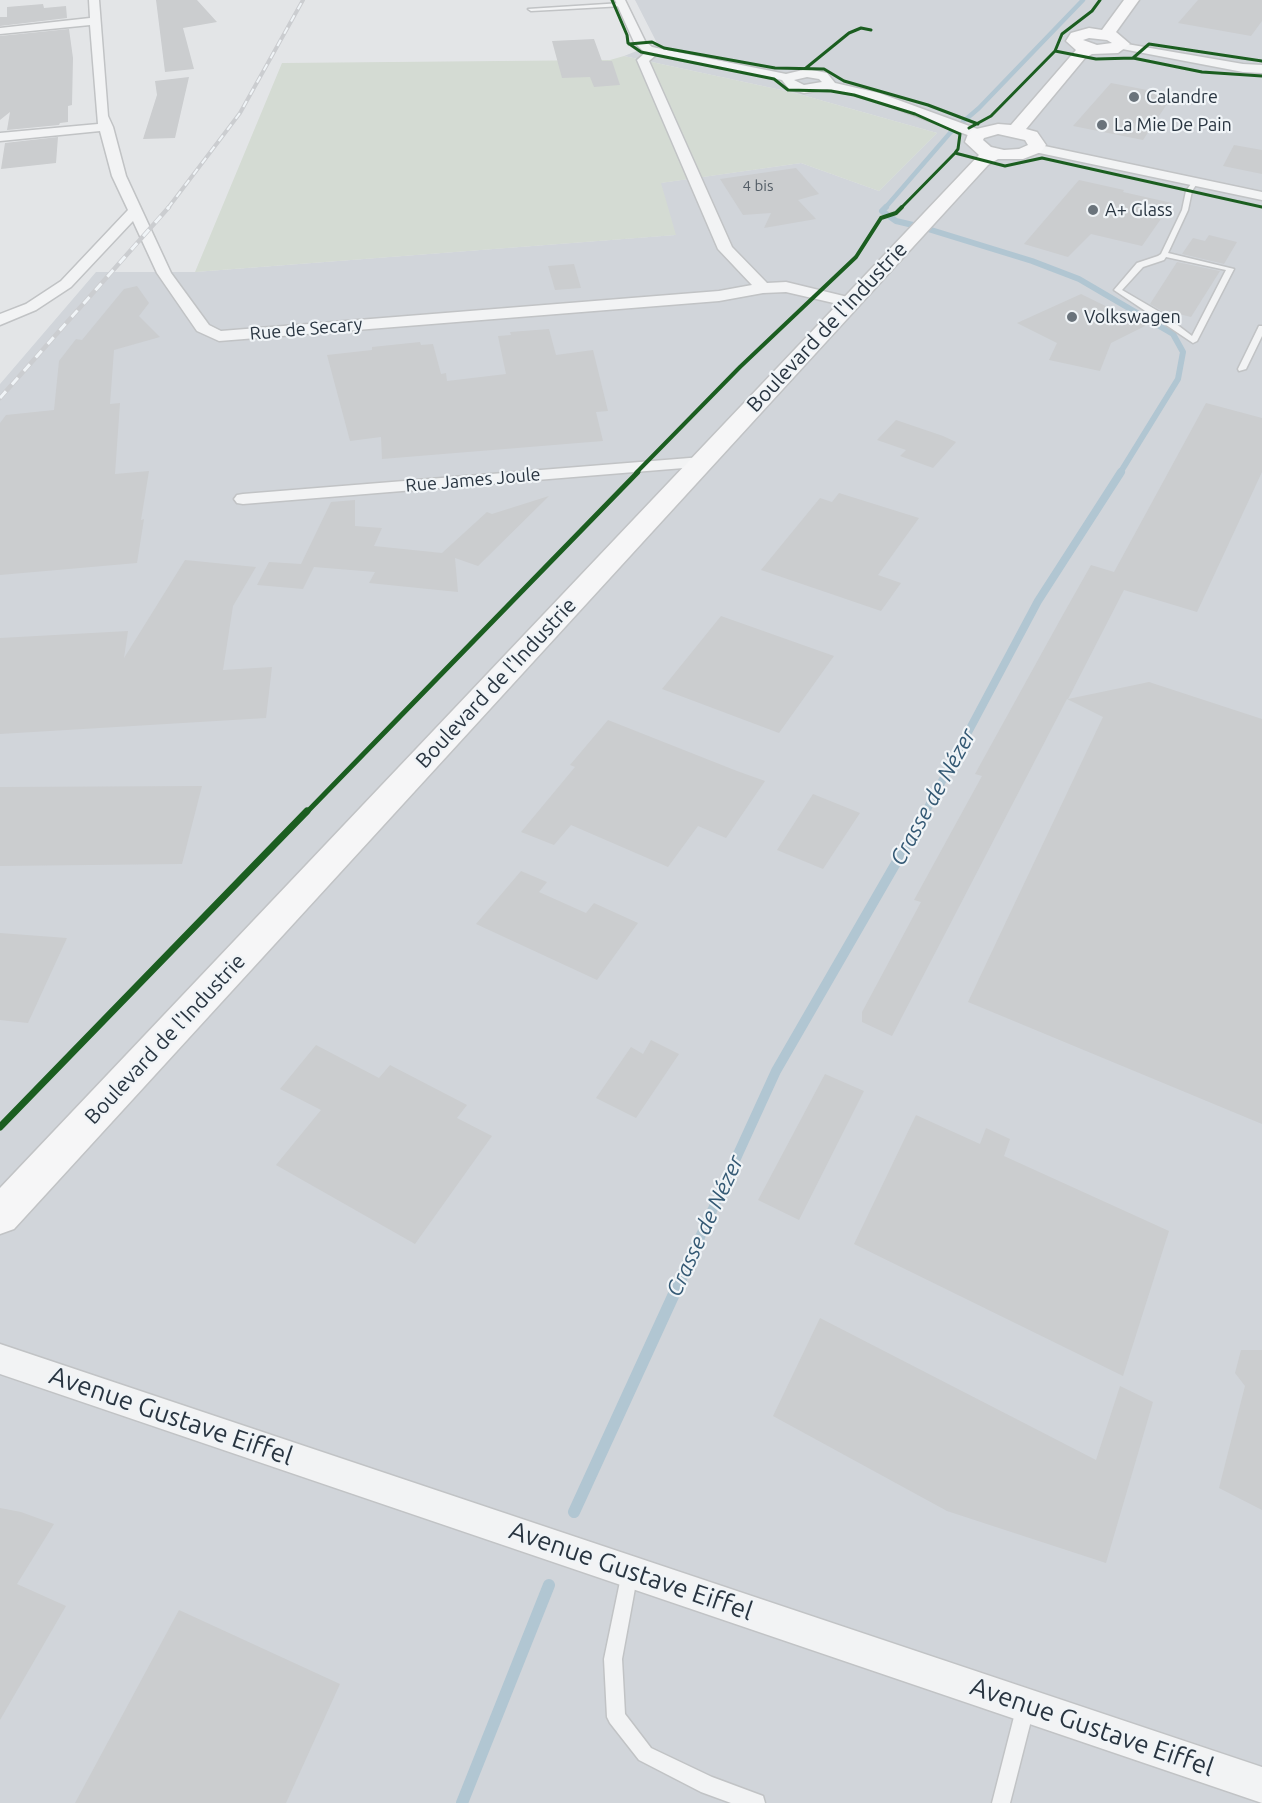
<!DOCTYPE html>
<meta charset="utf-8">
<style>
body{margin:0}
canvas{display:block;background:#e3e5e7}
</style>
<canvas width="1262" height="1803"></canvas>
<script>
const ctx = document.querySelector('canvas').getContext('2d');
ctx.lineJoin = 'round';
function fill(path, color) {
  ctx.fillStyle = color;
  ctx.fill(path, 'evenodd');
}
function poly(rows) {
  const path = new Path2D();
  for (const r of rows) {
    path.moveTo(r[0], r[1]);
    for (let i = 2; i < r.length; i += 2) path.lineTo(r[i], r[i + 1]);
  }
  return path;
}
function strokePath(path, color, width, dash) {
  ctx.strokeStyle = color;
  ctx.lineWidth = width;
  ctx.lineCap = dash ? 'butt' : 'round';
  ctx.setLineDash(dash || []);
  ctx.stroke(path);
}
function label(font, color, halo, rows, align = 'center') {
  ctx.font = font + ' Ubuntu,sans-serif';
  ctx.lineWidth = 4.5;
  ctx.setLineDash([]);
  ctx.textBaseline = 'middle';
  ctx.strokeStyle = halo;
  ctx.fillStyle = color;
  for (const [text, x, y, turn = 0] of rows) {
    ctx.save();
    ctx.translate(x, y);
    ctx.rotate((+turn || 0) * Math.PI / 180);
    ctx.textAlign = isNaN(turn) ? turn : align;
    if (halo) ctx.strokeText(text, 0, 0);
    ctx.fillText(text, 0, 0);
    ctx.restore();
  }
}
const built = poly([
 [635,0,1262,0,1262,1803,0,1803,0,384,96,272,195,272,675,235,660,183,801,163,879,191,937,133,795,93,624,56,657,43]
]);
const green = poly([
 [624,56,795,93,937,133,879,191,801,163,661,183,676,235,195,272,282,63,610,60]
]);
const streamFar4 = poly([
 [885,208,950,133,979,108,1083,0]
]);
const streamFar3 = poly([
 [886,207,882,211,896,221,913,225],
 [928,229,1032,261,1079,279,1173,334,1183,352,1178,379,1120,473]
]);
const streamFar2 = poly([
 [925,813,1038,601,1121,472]
]);
const streamFar1 = poly([
 [695,1248,776,1071,926,811]
]);
const stream = poly([
 [574,1512,696,1246],
 [462,1803,549,1585]
]);
const building = poly([
 [156,0,197,0,217,22,183,28,194,69,165,72],
 [1198,0,1262,0,1262,21,1251,36,1178,23],
 [43,4,44,8,66,6,67,18,0,26,0,17,7,17,7,7],
 [69,29,73,58,72,105,68,106,68,122,60,123,59,125,7,130,10,112,0,120,0,36],
 [594,39,602,61,612,61,620,85,594,87,590,77,562,78,552,41],
 [189,77,175,138,143,139,157,95,155,81],
 [1111,83,1173,95,1143,140,1073,126],
 [58,137,56,163,1,169,5,143],
 [1234,145,1262,150,1262,174,1223,166],
 [796,168,819,194,798,200,816,219,764,228,771,213,743,215,720,179],
 [1079,180,1124,190,1123,192,1172,203,1142,246,1091,234,1068,257,1024,244],
 [1209,235,1237,242,1224,264,1182,254,1193,238,1205,241],
 [1177,262,1220,271,1191,317,1171,312,1167,314,1150,304],
 [574,264,581,288,555,290,548,266],
 [137,286,149,303,139,316,160,337,114,350,110,404,120,403,115,474,149,471,141,520,144,519,137,563,0,575,0,423,6,415,54,410,59,361,76,339,82,340,124,289],
 [1081,294,1138,322,1144,313,1155,321,1111,343,1100,371,1049,360,1057,343,1017,323],
 [549,329,556,355,593,350,608,411,596,412,603,441,382,459,381,437,350,441,327,355,372,350,372,347,420,342,421,345,433,344,441,374,446,373,447,381,506,374,498,336,511,335,510,332],
 [1206,403,1262,418,1262,472,1197,612,1124,590,1068,699,1149,682,1262,719,1262,1124,968,1002,1103,717,1067,699,892,1036,862,1022,862,1012,921,902,914,900,982,776,975,774,1060,620,1091,565,1114,572],
 [896,420,943,436,956,442,933,468,900,456,906,450,877,440],
 [839,493,919,518,878,575,901,583,881,611,761,570,820,498,832,502],
 [549,496,478,566,455,558,458,592,369,583,375,572,314,567,303,589,257,585,269,562,301,564,331,502,355,500,355,526,382,528,374,546,442,553,487,512,492,514],
 [185,560,256,567,233,606,223,670,272,667,266,718,0,734,0,638,128,631,124,658],
 [721,616,834,656,779,733,662,689],
 [608,720,737,771,765,781,726,838,698,826,668,867,571,825,554,845,521,832,575,767,570,765],
 [202,786,182,864,0,866,0,787],
 [813,794,860,813,823,869,777,850],
 [521,871,547,882,539,892,586,913,594,903,638,923,597,980,476,924],
 [0,933,67,938,28,1023,0,1020],
 [651,1040,679,1054,636,1118,596,1098,631,1047,643,1054],
 [316,1045,379,1078,390,1065,467,1105,457,1118,492,1136,415,1244,276,1165,321,1110,280,1089],
 [825,1074,864,1091,799,1220,758,1200],
 [916,1115,980,1144,986,1128,1010,1139,1004,1156,1169,1231,1123,1376,854,1244],
 [820,1318,1096,1460,1120,1386,1153,1402,1106,1563,947,1511,773,1416],
 [1241,1350,1262,1350,1262,1510,1219,1488,1245,1386,1235,1373],
 [0,1508,21,1512,54,1524,17,1584,66,1606,0,1720],
 [179,1610,340,1684,286,1803,75,1803]
]);
const lane = poly([
 [622,3,624,6,531,11,528,9,622,3],
 [1193,181,1198,182,1192,191,1188,210,1168,253,1234,269,1197,341,1193,343,1114,290,1137,263,1158,256,1161,254,1182,210,1186,191,1193,181],
 [1166,257,1226,270,1192,336,1163,314,1122,290,1143,267,1164,260,1166,257],
 [1259,326,1262,326,1262,336,1246,369,1239,371,1238,369,1259,326],
 [630,1564,636,1566,638,1572,622,1659,625,1714,651,1748,712,1777,763,1796,765,1803,731,1803,701,1792,639,1760,610,1723,607,1717,604,1659,622,1572,624,1566,630,1564],
 [1026,1696,1032,1699,1035,1705,1010,1803,992,1803,1017,1705,1020,1699,1026,1696]
]);
const street = poly([
 [89,0,99,0,108,116,113,127,126,176,171,273,209,325,221,331,719,291,752,285,718,249,637,60,645,53,634,42,615,0,625,0,645,41,652,47,786,74,807,69,827,73,835,83,879,93,983,131,984,134,983,137,973,137,871,99,827,89,804,93,789,89,782,80,656,55,649,61,732,247,767,283,786,282,856,299,859,302,856,305,851,307,786,292,763,293,719,301,219,341,197,331,157,273,133,221,71,287,36,310,0,325,0,314,26,304,61,281,128,210,112,176,100,131,0,141,0,133,98,124,90,25,0,34,0,28,90,18,89,0],
 [807,77,819,79,822,82,804,85,794,80,807,77],
 [1121,43,1243,64,1262,65,1262,73,1243,72,1117,48,1117,44,1121,43],
 [1035,144,1262,192,1262,200,1030,151,1029,148,1035,144],
 [702,457,708,458,711,462,708,466,243,504,237,503,234,499,237,495,243,494,702,457],
 [0,1344,1262,1767,1262,1803,0,1374,0,1344]
]);
const secondary = poly([
 [1124,0,1139,0,1116,32,1130,44,1118,53,1092,54,1085,58,1026,129,1037,132,1046,145,1041,152,1023,159,998,159,988,165,14,1229,0,1234,0,1188,979,155,965,142,968,134,972,130,998,124,1011,125,1076,50,1066,41,1071,33,1089,28,1102,30,1124,0],
 [1089,38,1107,40,1112,43,1097,45,1083,40,1089,38],
 [998,134,1025,140,1028,145,1019,149,1004,150,991,147,983,140,984,138,998,134]
]);
const railFar1 = poly([
 [168,208,240,113,303,0]
]);
const rail = poly([
 [0,398,169,207]
]);
const cyclewayFar3 = poly([
 [612,0,627,35,628,43,641,52,774,79,788,90,831,91,854,95,915,114,960,134],
 [629,44,652,42,664,48,775,68,824,69,844,81,928,105,978,124],
 [1055,51,1096,59,1133,58,1202,72,1262,76],
 [1133,58,1149,44,1262,61],
 [806,68,849,33,861,28,871,30],
 [969,128,991,116,1055,51,1062,34,1092,11,1100,0],
 [955,153,1005,166,1042,158,1262,207],
 [901,208,955,153,958,149,960,134]
]);
const cyclewayFar2 = poly([
 [636,473,740,367,856,257,881,218,896,213,902,207]
]);
const cyclewayFar1 = poly([
 [306,813,638,472]
]);
const cycleway = poly([
 [0,1127,307,811]
]);
const markers = [
 [1134,97,6,"#6a737b"],
 [1102,125,6,"#6a737b"],
 [1093,210,6,"#6a737b"],
 [1072,317,6,"#6a737b"]
];
const farNumbernames = [
 ["4 bis",758,186]
];
const farPoinames = [
 ["Calandre",1146,97],
 ["La Mie De Pain",1114,125],
 ["A+ Glass",1105,210],
 ["Volkswagen",1084,317]
];
const farStreetnames = [
 ["Rue de Secary",306,329,-5],
 ["Rue James Joule",473,480,-5]
];
const streetNames = [
 ["Boulevard de l'Industrie",827,327,-47],
 ["Boulevard de l'Industrie",496,683,-47],
 ["Boulevard de l'Industrie",165,1039,-47]
];
const waterNames = [
 ["Crasse de Nézer",933,797,-61],
 ["Crasse de Nézer",705,1226,-65]
];
const nearStreetnames = [
 ["Avenue Gustave Eiffel",171,1416,19],
 ["Avenue Gustave Eiffel",631,1571,19],
 ["Avenue Gustave Eiffel",1092,1727,19]
];
fill(built, '#d1d5da');
fill(green, '#d4dbd3');
strokePath(streamFar4, '#b1c6d2', 4.5);
strokePath(streamFar3, '#b1c6d2', 6);
strokePath(streamFar2, '#b1c6d2', 8);
strokePath(streamFar1, '#b1c6d2', 10);
strokePath(stream, '#b1c6d2', 12);
fill(building, '#cbcdcf');
strokePath(lane, '#c1c3c5', 3);
strokePath(street, '#c1c3c5', 3);
strokePath(secondary, '#c1c3c5', 3);
fill(lane, '#f2f3f4');
fill(street, '#f2f3f4');
fill(secondary, '#f6f6f7');
strokePath(railFar1, '#cbcdd0', 4);
strokePath(rail, '#cbcdd0', 4.5);
strokePath(railFar1, '#f0f4f7', 2, [7]);
strokePath(rail, '#f0f4f7', 3, [9]);
strokePath(cyclewayFar3, '#1b5e20', 3);
strokePath(cyclewayFar2, '#1b5e20', 4);
strokePath(cyclewayFar1, '#1b5e20', 5);
strokePath(cycleway, '#1b5e20', 7);
for (const [x, y, r, color] of markers) {
  const dot = new Path2D();
  dot.arc(x, y, r, 0, 2 * Math.PI);
  ctx.fillStyle = color;
  ctx.fill(dot);
  strokePath(dot, '#f0f4f7', 2);
}
label('15px', '#525c65', null, farNumbernames);
label('18px', '#293541', '#f0f4f7', farPoinames, 'left');
label('18px', '#293541', '#f0f4f7', farStreetnames);
label('21px', '#293541', '#f0f4f7', streetNames);
label('italic 22px', '#345974', '#f0f4f7', waterNames);
label('26px', '#293541', '#f0f4f7', nearStreetnames);
</script>
